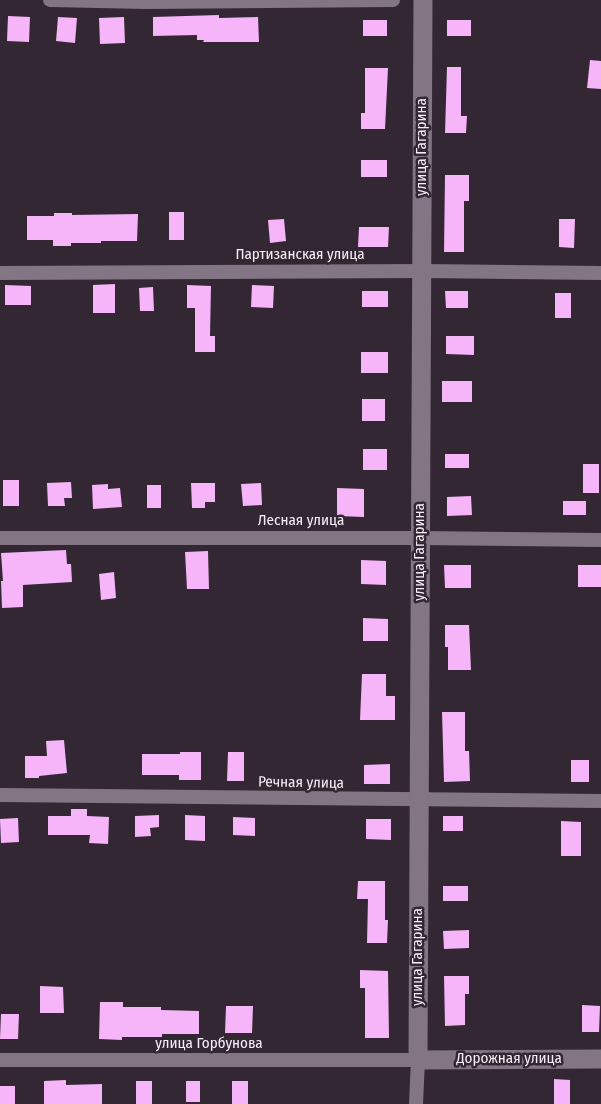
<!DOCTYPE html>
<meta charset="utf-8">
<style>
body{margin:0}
canvas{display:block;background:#332733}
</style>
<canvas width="601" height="1104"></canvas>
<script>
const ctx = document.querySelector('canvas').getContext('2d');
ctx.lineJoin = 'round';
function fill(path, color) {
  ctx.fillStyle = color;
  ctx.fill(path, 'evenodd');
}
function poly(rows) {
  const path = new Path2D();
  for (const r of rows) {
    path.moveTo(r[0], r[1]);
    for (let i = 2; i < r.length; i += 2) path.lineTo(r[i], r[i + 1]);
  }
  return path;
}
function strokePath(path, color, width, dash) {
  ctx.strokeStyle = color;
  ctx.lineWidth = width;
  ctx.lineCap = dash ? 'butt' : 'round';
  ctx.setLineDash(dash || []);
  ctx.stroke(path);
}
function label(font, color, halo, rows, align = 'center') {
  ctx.font = font + ' "Fira Sans Condensed",sans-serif';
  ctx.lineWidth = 5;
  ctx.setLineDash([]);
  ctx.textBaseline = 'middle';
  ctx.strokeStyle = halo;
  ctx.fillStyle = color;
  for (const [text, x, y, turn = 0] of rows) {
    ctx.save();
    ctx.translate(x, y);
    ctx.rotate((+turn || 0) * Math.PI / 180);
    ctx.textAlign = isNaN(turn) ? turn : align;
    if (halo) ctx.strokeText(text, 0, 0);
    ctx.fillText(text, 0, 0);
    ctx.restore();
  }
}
const building = poly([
 [219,15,219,18,258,17,259,42,203,42,204,40,197,40,197,35,153,36,153,17],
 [8,16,30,17,29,42,7,41],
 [58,17,77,18,75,43,56,41],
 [124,17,125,43,100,44,99,18],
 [363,20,387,20,387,36,363,36],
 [447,20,471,20,471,36,447,36],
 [590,60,601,61,601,89,587,88],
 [447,67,461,67,461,116,467,116,466,133,445,133],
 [365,68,388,68,385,129,361,129,361,113,365,113],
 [361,160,387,160,387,177,361,177],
 [445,175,469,175,469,201,464,201,464,252,444,252],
 [169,212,184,212,184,240,169,240],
 [54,213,72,213,72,215,138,214,137,241,101,241,101,243,71,243,71,246,53,246,53,240,27,240,27,216,54,216],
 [284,219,286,241,270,243,268,220],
 [559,219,575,219,574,248,559,247],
 [359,227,389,227,388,247,358,247],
 [115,284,115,313,93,313,93,285],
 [5,285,31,286,31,305,5,305],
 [187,285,211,286,210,336,215,336,215,352,195,352,195,308,187,308],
 [252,285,274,286,273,308,251,307],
 [153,287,154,311,140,311,139,288],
 [362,291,388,291,388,307,362,307],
 [445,291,468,291,468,308,446,308],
 [555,293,571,293,571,318,555,318],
 [446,336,474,336,474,355,446,354],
 [361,352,388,352,388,373,361,373],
 [442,381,472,381,472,402,442,402],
 [362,399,385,399,385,421,362,421],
 [363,449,387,449,387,470,363,470],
 [445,454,469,454,469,468,445,468],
 [583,464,599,464,599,493,583,493],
 [3,480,19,480,19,506,3,506],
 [71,482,72,498,64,498,65,506,48,506,47,483],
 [191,483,215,483,215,502,205,502,205,508,192,508],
 [261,483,262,505,243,506,241,484],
 [108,484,108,489,120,488,122,507,93,509,92,485],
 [147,485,161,485,161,508,147,508],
 [337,488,364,489,364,517,337,516],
 [471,496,472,515,447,516,447,497],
 [563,501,586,501,586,515,563,515],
 [66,550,67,564,71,564,72,582,23,585,23,607,2,608,1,581,3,581,1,553],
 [208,551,209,589,187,589,185,552],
 [361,560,386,561,386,585,361,584],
 [444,565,471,565,471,588,445,588],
 [578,565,601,565,601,587,578,587],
 [114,572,116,598,101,600,99,574],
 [363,618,388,619,388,641,363,641],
 [445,625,469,625,471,670,448,670,448,647,445,647],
 [362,674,386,674,386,696,395,696,395,720,360,720],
 [442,712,465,712,465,751,469,751,470,781,444,782],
 [64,740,67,773,39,776,39,778,25,778,25,756,47,756,46,741],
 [180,752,201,752,201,780,179,780,179,775,142,775,142,754,180,754],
 [228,752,244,752,244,781,227,781],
 [571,760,589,760,589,782,571,782],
 [390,764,390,784,364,784,364,765],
 [71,809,87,809,87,816,109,817,108,844,89,843,90,835,48,835,48,816,71,816],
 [159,815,159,827,150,828,151,836,135,837,135,816],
 [185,815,205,816,205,841,185,840],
 [443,816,463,816,463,831,443,831],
 [233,817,255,818,255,836,233,835],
 [18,818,19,842,1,843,0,819],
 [366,819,391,819,391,840,366,839],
 [561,821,581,822,581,856,561,856],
 [358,881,385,881,385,920,388,920,387,943,367,943,368,899,357,899],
 [443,886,468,886,468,901,443,901],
 [469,930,469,948,444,949,443,931],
 [360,970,388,971,389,1038,365,1038,365,988,360,988],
 [444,976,469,976,469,994,465,994,465,1025,445,1026],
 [40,986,63,987,64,1013,40,1013],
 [100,1002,123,1002,123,1007,161,1007,161,1010,199,1011,199,1034,162,1034,162,1037,122,1037,122,1040,99,1039],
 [582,1005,600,1006,599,1032,582,1032],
 [226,1006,253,1006,252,1033,225,1033],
 [1,1014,19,1014,18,1039,0,1039],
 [554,1079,570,1080,570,1104,554,1104],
 [66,1080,66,1085,102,1084,102,1104,44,1104,44,1081],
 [136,1081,152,1081,152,1104,136,1104],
 [186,1081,200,1081,200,1102,186,1102],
 [232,1081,248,1081,248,1104,232,1104],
 [0,1086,15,1086,15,1104,0,1104]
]);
const street = poly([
 [50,0,147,2,393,0],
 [0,273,422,271,601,273],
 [0,538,420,538,601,540],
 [0,795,601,801],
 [0,1060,418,1060,416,1104]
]);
const secondary = poly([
 [423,0,418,1060,601,1059]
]);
const streetNames = [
 ["улица Гагарина",422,147,-90],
 ["Партизанская улица",300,255],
 ["Лесная улица",301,521],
 ["улица Гагарина",420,552,-90],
 ["Речная улица",301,783,1],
 ["улица Гагарина",418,957,-90],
 ["улица Горбунова",209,1044],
 ["Дорожная улица",509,1059]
];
fill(building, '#f6b4f9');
strokePath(street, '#837583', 14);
strokePath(secondary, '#837583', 19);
label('15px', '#f7eff7', '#332733', streetNames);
</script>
